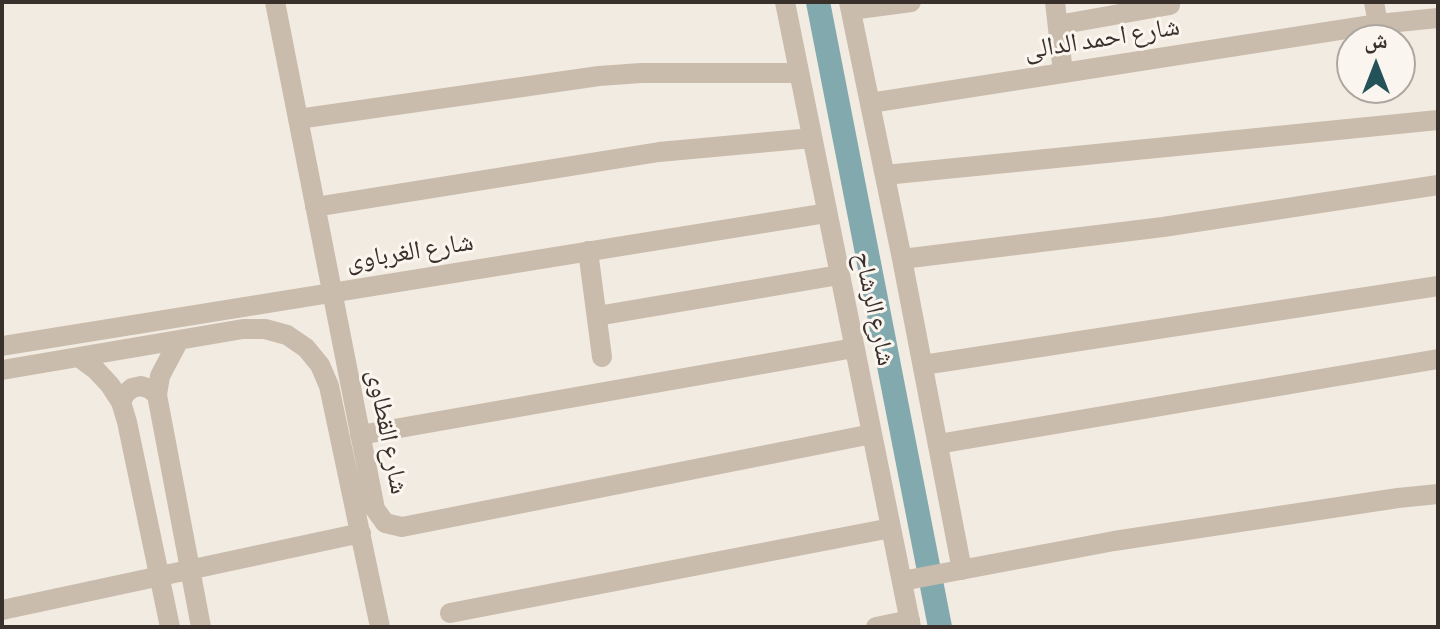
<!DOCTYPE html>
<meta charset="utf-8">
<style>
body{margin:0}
#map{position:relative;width:1440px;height:629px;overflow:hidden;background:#f2ebe1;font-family:"Sofia Sans Condensed","Noto Naskh Arabic",sans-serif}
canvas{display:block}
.frame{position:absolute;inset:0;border:4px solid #39302b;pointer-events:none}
.north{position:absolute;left:1336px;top:24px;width:80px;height:80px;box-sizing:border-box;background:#faf5ee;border:2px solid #ada6a0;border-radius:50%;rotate:0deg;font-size:22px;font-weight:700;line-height:32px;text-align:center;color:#39302b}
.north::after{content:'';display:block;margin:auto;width:28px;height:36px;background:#235259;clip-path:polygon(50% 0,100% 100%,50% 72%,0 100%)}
</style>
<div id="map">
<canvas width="1440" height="629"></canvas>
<div class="frame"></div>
<div class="north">ش</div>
</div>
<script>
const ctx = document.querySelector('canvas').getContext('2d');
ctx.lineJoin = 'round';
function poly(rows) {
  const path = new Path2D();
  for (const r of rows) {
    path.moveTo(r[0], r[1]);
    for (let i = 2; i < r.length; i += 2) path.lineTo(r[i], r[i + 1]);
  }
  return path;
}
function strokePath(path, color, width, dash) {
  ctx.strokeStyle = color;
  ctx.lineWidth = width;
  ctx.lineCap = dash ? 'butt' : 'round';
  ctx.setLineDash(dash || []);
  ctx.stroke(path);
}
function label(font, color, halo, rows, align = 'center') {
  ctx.font = font + ' "Sofia Sans Condensed","Noto Naskh Arabic",sans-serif';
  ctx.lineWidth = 6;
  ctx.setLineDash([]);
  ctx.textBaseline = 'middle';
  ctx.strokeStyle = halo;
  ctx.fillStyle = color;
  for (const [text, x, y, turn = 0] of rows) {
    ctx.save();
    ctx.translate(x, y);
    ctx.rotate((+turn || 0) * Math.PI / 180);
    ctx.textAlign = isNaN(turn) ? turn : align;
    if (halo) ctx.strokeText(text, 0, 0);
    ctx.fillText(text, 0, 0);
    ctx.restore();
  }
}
const canal = poly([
 [818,2,940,627]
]);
const minor = poly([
 [275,2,375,509,385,523,402,527,872,434],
 [785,2,911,627],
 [849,2,902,259,962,570],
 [1055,2,1063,73],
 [1374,2,1378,24],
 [851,10,911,2],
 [1058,25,1170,5],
 [870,103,1378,24,1438,18],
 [298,119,599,76,641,73,799,73],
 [885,175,1438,120],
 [315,207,659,152,812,138],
 [588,251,602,357],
 [902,259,1163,227,1438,185],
 [597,316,839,275],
 [179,340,160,376,157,395,201,627],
 [2,346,827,213],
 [80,358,96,370,110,385,121,402,127,422,170,627],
 [923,365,1438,286],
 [2,370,243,329,265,329,287,335,306,348,320,365,329,386,380,627],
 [121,402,125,394,132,388,141,386,150,389,157,395],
 [360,435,854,348],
 [938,444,1438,359],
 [902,581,1114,541,1398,498,1438,494],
 [2,610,361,533],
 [450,613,891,528],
 [876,627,910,620]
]);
const streetNames = [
 ["شارع احمد الدالى",1102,40,-9],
 ["شارع الغرباوى",410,253,-9],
 ["شارع الرشاح",873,309,78],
 ["شارع القطاوى",386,432,79]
];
strokePath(canal, '#82aaae', 24);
strokePath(minor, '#cabcad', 20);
label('26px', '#39302b', '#faf5ee', streetNames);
</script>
